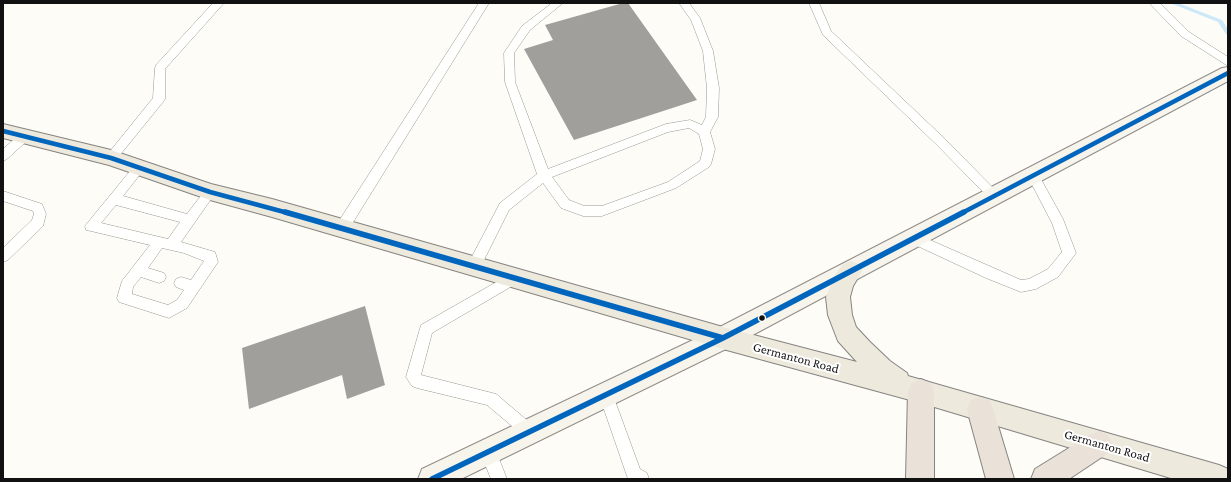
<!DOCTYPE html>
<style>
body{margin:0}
#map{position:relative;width:1231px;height:482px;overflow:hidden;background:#fdfcf7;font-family:"Crimson Pro",serif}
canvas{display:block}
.frame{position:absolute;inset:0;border:4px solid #111;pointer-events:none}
</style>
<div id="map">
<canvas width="1231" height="482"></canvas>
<div class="frame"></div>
</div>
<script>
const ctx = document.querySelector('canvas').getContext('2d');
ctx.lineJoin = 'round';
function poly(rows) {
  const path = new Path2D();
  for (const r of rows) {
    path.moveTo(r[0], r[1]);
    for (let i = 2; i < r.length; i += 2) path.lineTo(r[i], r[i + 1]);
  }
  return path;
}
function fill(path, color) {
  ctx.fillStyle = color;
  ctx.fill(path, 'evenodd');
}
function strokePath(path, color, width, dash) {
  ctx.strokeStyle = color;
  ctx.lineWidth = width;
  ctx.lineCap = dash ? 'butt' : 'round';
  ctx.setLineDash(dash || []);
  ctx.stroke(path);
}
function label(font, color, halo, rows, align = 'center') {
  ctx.font = font + ' "Crimson Pro",serif';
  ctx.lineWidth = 4;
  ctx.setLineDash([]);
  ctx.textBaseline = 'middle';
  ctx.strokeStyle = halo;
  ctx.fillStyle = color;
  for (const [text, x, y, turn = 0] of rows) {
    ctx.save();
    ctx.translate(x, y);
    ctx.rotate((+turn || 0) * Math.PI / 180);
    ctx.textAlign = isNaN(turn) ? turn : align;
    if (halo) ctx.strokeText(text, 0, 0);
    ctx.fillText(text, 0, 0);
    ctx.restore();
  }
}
const stream = poly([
 [1170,3,1178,3,1222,20,1228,29,1228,35,1226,34,1218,22,1170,3]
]);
const building = poly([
 [623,3,628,3,697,100,574,140,524,49,553,40,545,25],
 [365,306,385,385,347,399,342,375,249,409,242,348]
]);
const service = poly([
 [213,3,224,3,165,69,165,99,163,102,115,161,111,163,107,161,105,158,107,155,153,98,155,68,156,65,213,3],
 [479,3,489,3,347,232,342,233,337,232,336,228,337,224,479,3],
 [552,3,563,3,530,30,514,53,515,82,548,169,666,124,690,120,702,125,706,117,707,88,703,51,691,20,679,3,689,3,700,18,713,51,719,88,718,117,710,132,715,149,711,164,709,167,676,188,602,216,583,216,561,208,543,183,509,210,479,270,474,272,469,270,467,266,500,203,537,174,505,82,504,53,522,26,552,3],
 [689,128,699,134,703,149,700,161,668,182,602,206,584,206,569,200,552,177,668,132,689,128],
 [809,3,819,3,831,31,945,139,998,193,1000,196,998,199,994,201,990,199,937,145,823,35,809,3],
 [1149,3,1160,3,1189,32,1228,57,1228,66,1181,36,1149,3],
 [24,133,28,134,30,137,28,140,7,159,3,161,3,149,20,134,24,133],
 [139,163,143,165,145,168,123,196,187,214,206,189,210,187,214,189,216,192,181,242,215,252,218,262,187,308,169,318,119,302,117,298,122,281,150,245,91,231,86,230,85,226,135,165,139,163],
 [116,205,180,222,168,239,101,223,116,205],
 [162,248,184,253,204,261,191,280,181,277,176,279,174,283,176,287,184,290,177,300,168,305,132,294,133,287,141,277,159,283,164,281,166,277,164,273,148,268,162,248],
 [1033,170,1037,172,1063,219,1076,253,1058,277,1036,289,1021,292,986,278,909,242,908,238,909,234,914,233,1021,280,1029,279,1048,269,1062,252,1052,223,1027,175,1029,172,1033,170],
 [3,191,42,204,46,214,43,226,8,260,3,262,3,248,32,220,34,214,33,211,3,201,3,191],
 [514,272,519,274,521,278,519,282,432,333,421,375,496,394,535,427,538,432,535,437,530,440,525,437,487,405,417,388,412,386,406,377,421,325,514,272],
 [606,388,611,390,640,469,647,473,649,479,628,479,599,395,601,390,606,388],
 [488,444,494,446,507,479,491,479,480,452,482,446,488,444]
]);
const secondary = poly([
 [1228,67,1228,81,732,346,461,479,418,479,422,469,714,330,1222,68,1228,67]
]);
const primary = poly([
 [3,124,111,150,211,184,272,199,723,327,857,362,838,341,828,315,826,297,835,275,843,264,851,261,859,264,862,271,853,286,850,297,852,315,856,327,870,342,890,361,907,373,908,376,1219,465,1228,469,1228,479,1174,479,921,403,723,349,272,217,210,200,109,165,3,138,3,124]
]);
const motorway = poly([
 [921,379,930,383,934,391,934,479,906,479,908,391,912,383,921,379],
 [980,397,989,400,993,409,1014,479,986,479,967,409,971,400,980,397],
 [1099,431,1108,435,1112,444,1108,453,1069,479,1031,479,1035,469,1090,435,1099,431]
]);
const bus1Far1 = poly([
 [3,131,111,158,210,192,288,213],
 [962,213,1228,73]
]);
const bus1 = poly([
 [285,212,723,338],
 [432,479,723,338,964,212]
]);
const markers = [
 [762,318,3.5,"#111"]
];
const streetNames = [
 ["Germanton Road",796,358,15],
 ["Germanton Road",1107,446,16]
];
fill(stream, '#cde8f7');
fill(building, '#a19f9c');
strokePath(service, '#979795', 1);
strokePath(secondary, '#8e8d8b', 2);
strokePath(primary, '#858482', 2);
strokePath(motorway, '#858482', 2);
fill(service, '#fffffe');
fill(secondary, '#f6f4eb');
fill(primary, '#ede9dc');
fill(motorway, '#eae1d8');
strokePath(bus1Far1, '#0065bd', 4.5);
strokePath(bus1, '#0065bd', 5.5);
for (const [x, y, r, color] of markers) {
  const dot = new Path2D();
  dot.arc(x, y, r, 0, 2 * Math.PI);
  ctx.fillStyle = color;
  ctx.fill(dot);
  strokePath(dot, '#fff', 1.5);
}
label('13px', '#111', '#fff', streetNames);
</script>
